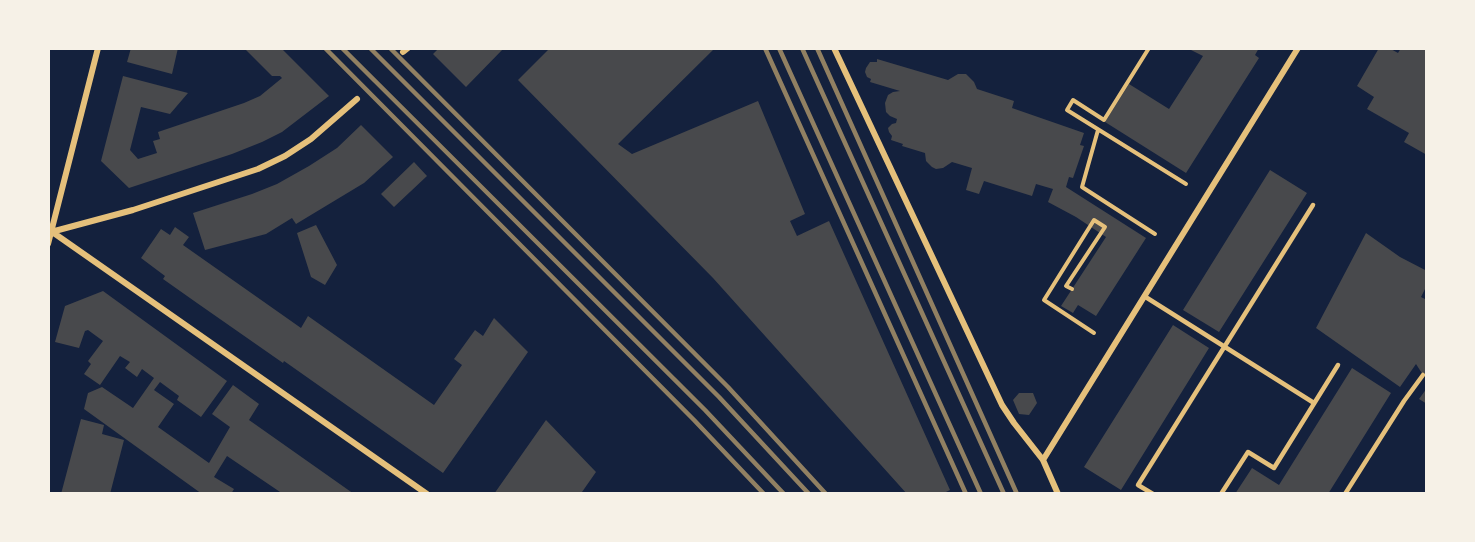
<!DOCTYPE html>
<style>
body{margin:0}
#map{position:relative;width:1475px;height:542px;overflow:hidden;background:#14213d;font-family:"DejaVu Sans",sans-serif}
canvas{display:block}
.frame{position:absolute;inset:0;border:50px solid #f6f1e7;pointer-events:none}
</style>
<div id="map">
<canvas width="1475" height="542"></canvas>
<div class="frame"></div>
</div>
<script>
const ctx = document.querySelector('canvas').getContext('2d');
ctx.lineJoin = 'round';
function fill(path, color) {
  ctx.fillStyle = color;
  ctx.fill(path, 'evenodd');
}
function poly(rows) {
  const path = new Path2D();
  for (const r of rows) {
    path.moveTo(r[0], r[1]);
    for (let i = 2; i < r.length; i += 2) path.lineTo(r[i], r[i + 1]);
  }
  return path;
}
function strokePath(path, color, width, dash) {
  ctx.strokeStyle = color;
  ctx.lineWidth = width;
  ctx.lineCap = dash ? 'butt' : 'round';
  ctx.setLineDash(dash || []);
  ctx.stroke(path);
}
const building = poly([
 [131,48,178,48,172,74,127,62],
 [244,48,281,48,329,96,282,132,262,142,232,154,129,188,101,161,123,76,188,93,170,114,141,107,130,150,138,159,157,153,153,141,160,139,158,132,244,103,260,96,282,78,280,76,272,76],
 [439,48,504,48,466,87,433,54],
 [550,48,715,48,618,144,632,154,758,101,805,214,790,221,797,236,829,221,950,490,942,494,907,494,713,278,518,80],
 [1187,48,1259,48,1255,55,1259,58,1186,173,1105,122,1129,84,1169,109,1203,56],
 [1379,48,1389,48,1398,53,1401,48,1422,48,1427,51,1427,155,1404,142,1409,133,1367,109,1374,97,1357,86],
 [877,59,948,80,958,74,966,74,974,82,977,89,1014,101,1012,108,1084,133,1080,145,1084,146,1073,178,1069,177,1066,187,1146,238,1096,316,1078,305,1073,313,1061,306,1106,237,1076,217,1048,202,1053,189,1036,184,1032,196,984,181,979,194,966,190,972,168,952,162,943,168,936,169,932,167,926,161,925,153,902,146,903,144,891,140,892,136,889,132,888,128,892,124,896,123,897,119,890,116,886,112,885,103,888,95,893,92,900,91,870,82,871,79,867,77,865,72,866,68,870,62,877,62],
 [361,125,393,157,364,183,296,224,292,218,266,234,205,250,193,213,252,194,277,184,309,166,337,148],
 [414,162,427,176,394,207,381,194],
 [1270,170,1307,193,1219,332,1183,310],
 [316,225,337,265,325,285,311,277,297,233],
 [175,227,189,237,183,245,301,328,308,316,434,405,462,365,454,359,475,330,483,336,494,318,528,352,443,473,284,361,283,363,197,303,163,279,165,276,141,258,161,229,170,235],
 [1366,233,1400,257,1427,271,1427,285,1421,297,1427,300,1427,377,1423,375,1416,364,1400,387,1316,328],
 [103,291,227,381,201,417,177,400,179,396,160,382,154,390,174,404,158,427,209,463,230,427,212,414,233,385,259,404,249,420,354,494,283,494,227,456,214,477,234,489,231,494,202,494,84,409,88,393,102,387,133,408,154,378,142,369,137,377,125,368,130,362,120,356,100,385,84,374,91,364,88,361,103,341,88,330,85,331,79,348,55,342,65,306],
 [1173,325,1209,348,1121,490,1084,467],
 [1352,368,1391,393,1328,494,1235,494,1252,468,1279,485],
 [1427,388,1427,404,1419,399],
 [1019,393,1033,393,1037,403,1029,415,1019,414,1013,400],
 [81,419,104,425,102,434,124,440,110,494,61,494],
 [546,420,596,472,582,492,585,494,494,494]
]);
const path = poly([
 [1149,48,1104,120,1073,100,1067,110,1186,184],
 [1098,130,1082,187,1155,234],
 [1072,289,1066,286,1105,227,1094,220,1044,300,1094,333]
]);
const service = poly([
 [1144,296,1314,403],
 [1153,494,1138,485,1313,205],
 [1221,494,1248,452,1274,468,1338,365],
 [1345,494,1404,401,1423,375]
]);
const minor = poly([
 [834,48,1002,405,1014,423,1043,460,1058,494],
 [403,52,408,48],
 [48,229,427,494],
 [51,232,133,210,258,169,285,156,311,139,357,99],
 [48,244,98,48],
 [1043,460,1298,48]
]);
const rail = poly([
 [325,48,694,420,764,494],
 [342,48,705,410,784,494],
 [370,48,719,397,809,494],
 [390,48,728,387,826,494],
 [765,48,966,494],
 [779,48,981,494],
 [802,48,1004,494],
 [817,48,1017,494]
]);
fill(building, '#48494c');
strokePath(path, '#e5c07b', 4);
strokePath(service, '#e5c07b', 4.5);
strokePath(minor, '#e5c07b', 6);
strokePath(rail, '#918062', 4.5);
</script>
